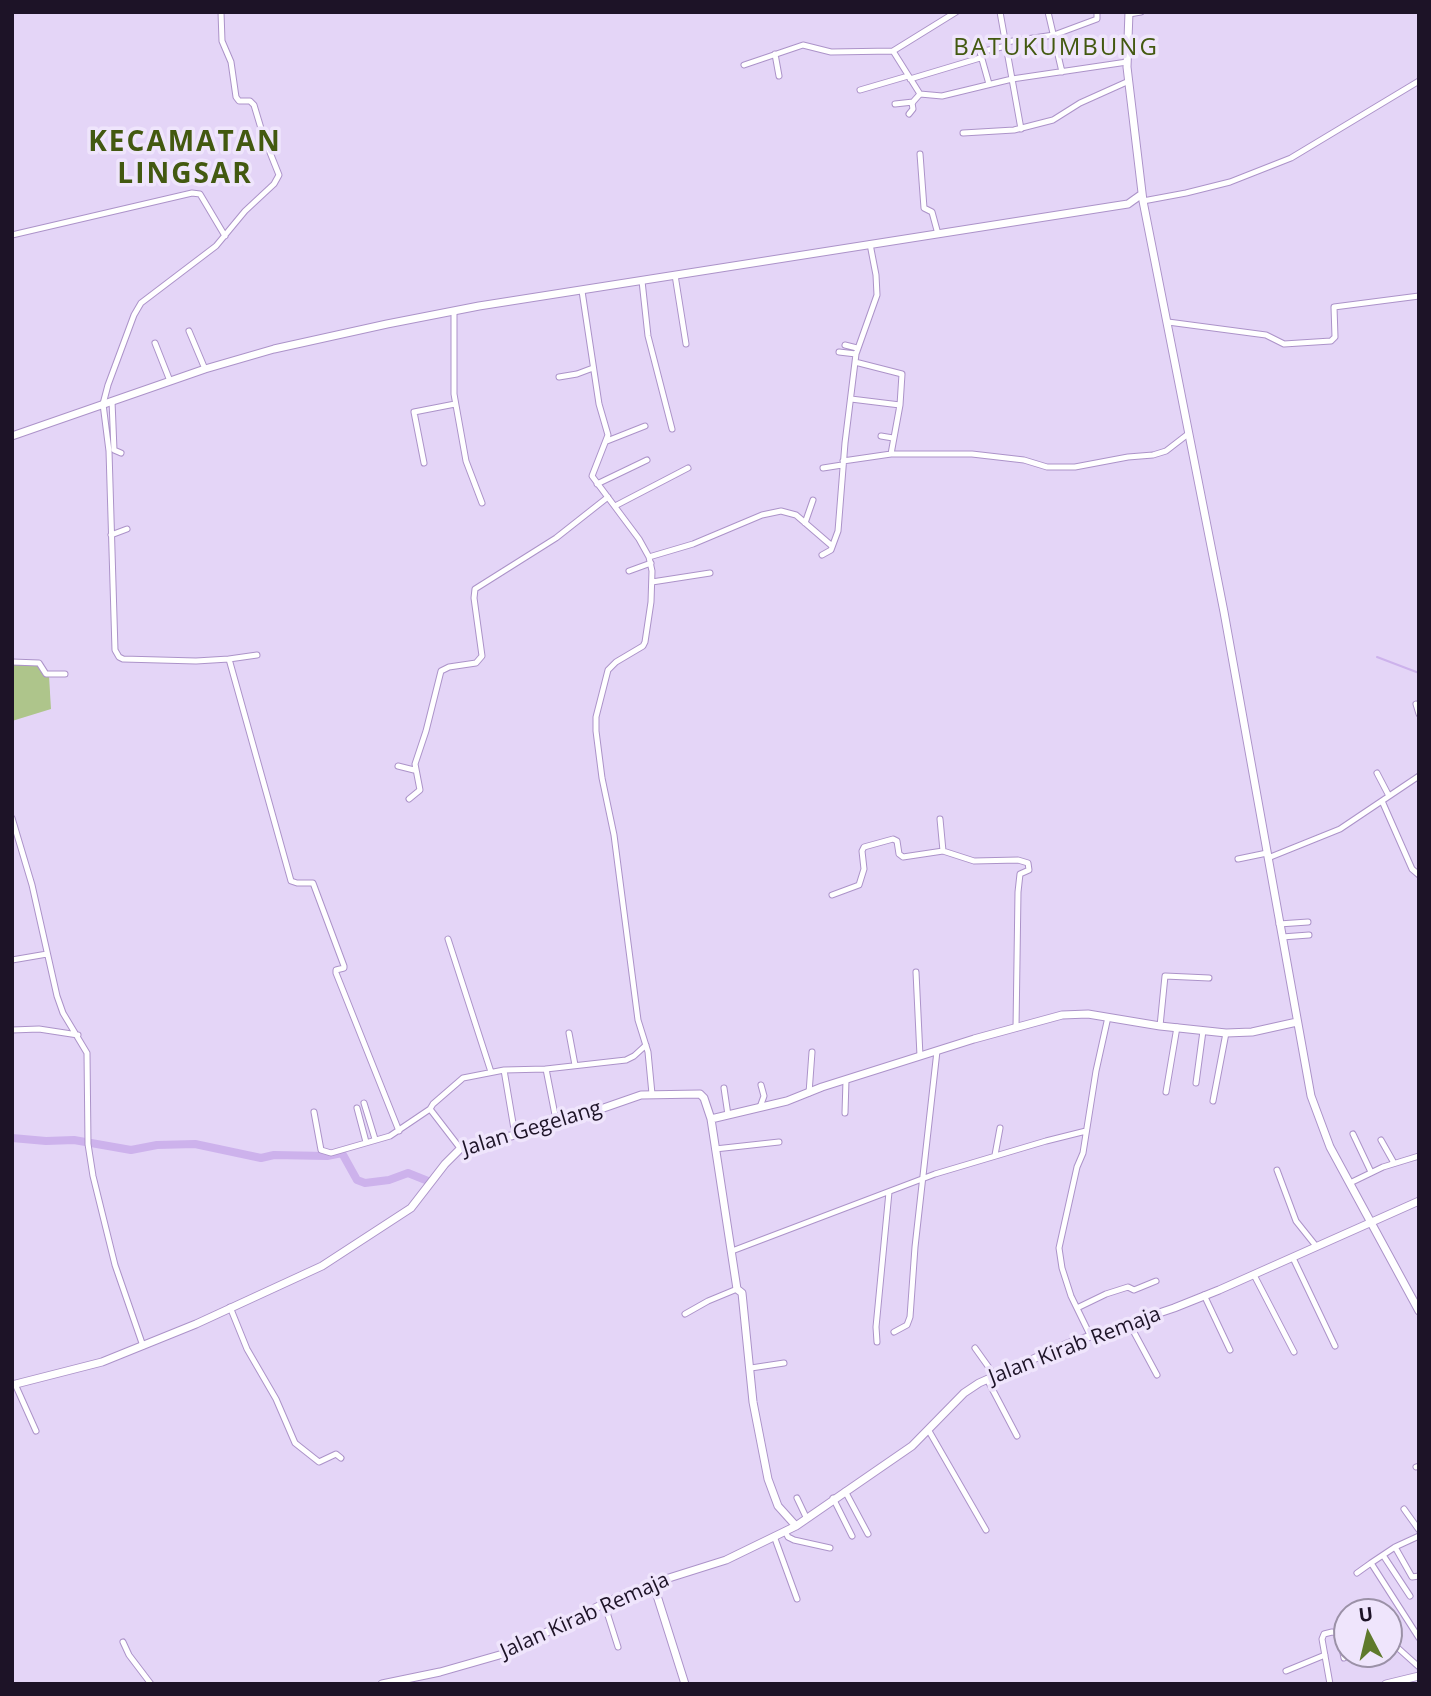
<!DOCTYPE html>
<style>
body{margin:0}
#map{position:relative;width:1431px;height:1696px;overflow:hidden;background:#e4d5f7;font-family:"Open Sans",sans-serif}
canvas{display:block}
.frame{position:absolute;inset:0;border:14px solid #1d1327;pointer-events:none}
.north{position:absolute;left:1333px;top:1598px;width:70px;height:70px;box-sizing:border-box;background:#efe5fc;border:2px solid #9b91a7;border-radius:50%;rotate:353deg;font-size:19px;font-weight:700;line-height:28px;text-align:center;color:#1d1327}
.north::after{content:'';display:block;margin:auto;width:24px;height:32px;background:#5f792c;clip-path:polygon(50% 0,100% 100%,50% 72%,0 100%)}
</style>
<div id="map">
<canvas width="1431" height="1696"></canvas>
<div class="frame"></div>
<div class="north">U</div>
</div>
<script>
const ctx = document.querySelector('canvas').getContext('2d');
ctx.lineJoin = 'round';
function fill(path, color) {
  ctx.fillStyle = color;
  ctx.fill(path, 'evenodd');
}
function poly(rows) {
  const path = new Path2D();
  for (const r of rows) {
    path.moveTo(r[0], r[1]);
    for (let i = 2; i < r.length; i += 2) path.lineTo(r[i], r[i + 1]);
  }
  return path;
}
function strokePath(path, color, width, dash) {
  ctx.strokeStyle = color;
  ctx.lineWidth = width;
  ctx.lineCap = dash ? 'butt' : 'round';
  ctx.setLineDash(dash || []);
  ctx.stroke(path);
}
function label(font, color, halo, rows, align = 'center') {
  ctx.font = font + ' "Open Sans",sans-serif';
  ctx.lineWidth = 7;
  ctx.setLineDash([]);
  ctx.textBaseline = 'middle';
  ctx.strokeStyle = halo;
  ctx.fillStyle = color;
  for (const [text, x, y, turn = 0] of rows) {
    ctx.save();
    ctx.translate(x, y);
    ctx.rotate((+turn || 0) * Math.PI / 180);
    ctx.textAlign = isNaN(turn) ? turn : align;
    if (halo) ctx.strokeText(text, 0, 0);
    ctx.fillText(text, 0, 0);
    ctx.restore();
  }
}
const green = poly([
 [12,664,36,664,49,676,51,709,12,721]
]);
const stream = poly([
 [1377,657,1419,673]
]);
const river = poly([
 [12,1138,46,1141,74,1140,131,1150,157,1145,195,1144,261,1158,274,1155,327,1156,342,1153,357,1180,365,1183,389,1180,408,1173,428,1181]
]);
const street = poly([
 [221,12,222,41,231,62,236,97,239,101,250,101,254,105,263,135,279,175,274,184,245,211,216,246,141,303,134,315,108,385,103,404,109,451,115,650,119,657,123,659,196,661,229,659,291,881,297,883,313,883,344,966,344,968,336,970,336,973,399,1131],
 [956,12,893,51,920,94,942,96,1012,79,1127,62],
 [1000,12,1021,129],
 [1048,12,1062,72],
 [1129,14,1141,12],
 [1006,42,1054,35,1097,19,1097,12],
 [775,54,779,76],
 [744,65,803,45,831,52,893,51],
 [910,79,980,58],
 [989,84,980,52,1006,46],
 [860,90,908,76],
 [895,104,913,102],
 [909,114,913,109,912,103,920,94],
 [963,133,1014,130,1053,120,1080,103,1129,81],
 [920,154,924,208,932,212,938,234],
 [1143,201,1186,193,1230,182,1291,158,1419,81],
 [12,235,192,193,200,194,225,236],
 [675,275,686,344],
 [642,281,648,336,672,429],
 [582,291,599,404,608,435,592,476,639,539,649,557,652,571,651,602,645,642,643,646,616,662,608,670,596,717,596,731,602,778,614,835,638,1020,648,1052,652,1094],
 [454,311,454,394,466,461,482,503],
 [1168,322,1266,335,1284,344,1331,341,1335,337,1334,307,1419,296],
 [189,331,205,369],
 [155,343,170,381],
 [845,345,857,348],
 [839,352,856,354],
 [855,362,902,374,900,405,891,454],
 [559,377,577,374,593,368],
 [851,399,900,405],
 [112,401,114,450,121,453],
 [881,436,893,438],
 [607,441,645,426],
 [843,461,891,454,972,454,1024,460,1047,467,1075,467,1128,457,1153,455,1166,451,1188,434],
 [424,463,414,412,455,404],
 [823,468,842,465],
 [597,484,647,460],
 [615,506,688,468],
 [805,523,813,500],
 [111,535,127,529],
 [822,555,831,550,838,531,845,443,856,354,877,295,876,275,870,244],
 [649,557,693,544,762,515,781,511,796,515,832,546],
 [629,571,651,563],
 [652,582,710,573],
 [229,659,257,655],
 [12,662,39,663,46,674,65,674],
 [1416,704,1419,714],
 [398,766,414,770],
 [1377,773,1389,796],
 [409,799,420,790,415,764,426,731,441,671,449,667,476,663,482,656,474,598,475,589,556,538,608,497],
 [1382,801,1412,869,1419,875],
 [12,818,32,885,57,996,63,1013,87,1053,88,1144,93,1176,115,1265,143,1346],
 [940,819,943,851],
 [1268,858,1340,829,1419,776],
 [1238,859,1267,853],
 [832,895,859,885,864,869,862,851,864,847,893,839,897,841,899,854,903,857,943,851,974,861,1018,860,1028,863,1029,870,1020,874,1018,892,1016,1028],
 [1279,924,1308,922],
 [1282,937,1309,935],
 [448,939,491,1072],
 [12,960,47,954],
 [916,972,920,1056],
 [1160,1026,1165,976,1209,978],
 [12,1030,39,1029,78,1035],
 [569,1033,575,1065],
 [546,1069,557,1125],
 [504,1070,515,1135],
 [1196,1083,1203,1031],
 [724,1088,728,1115],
 [1166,1092,1177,1027],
 [809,1093,812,1052],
 [1213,1101,1226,1033],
 [364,1103,375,1139],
 [760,1107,764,1096,761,1085],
 [357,1108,366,1142],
 [430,1109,460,1148],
 [314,1112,321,1150,331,1153,390,1136,430,1109,433,1104,463,1078,504,1070,546,1069,626,1060,634,1056,646,1045],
 [845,1113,846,1080],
 [1353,1134,1371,1172],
 [1381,1140,1394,1163],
 [715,1149,779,1142],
 [995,1155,1000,1128],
 [1277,1170,1296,1221,1316,1246],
 [1350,1183,1383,1167,1419,1156],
 [732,1251,935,1174,1046,1141,1086,1131],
 [1293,1258,1335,1346],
 [1254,1275,1294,1352],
 [1204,1295,1230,1350],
 [230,1307,247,1349,276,1399,295,1443,319,1462,336,1454,341,1458],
 [1077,1308,1106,1294,1128,1287,1134,1290,1156,1281],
 [685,1314,708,1301,737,1289],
 [1129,1323,1157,1375],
 [894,1332,907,1325,910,1317,915,1247,937,1051],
 [1091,1337,1071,1296,1062,1268,1059,1248,1077,1167,1083,1153,1096,1071,1108,1017],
 [877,1342,876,1327,889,1192],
 [975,1348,995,1376],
 [751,1368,784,1363],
 [987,1379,1017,1436],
 [15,1384,36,1431],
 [929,1431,986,1530],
 [1416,1467,1419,1466],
 [845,1491,868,1534],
 [797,1498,806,1517],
 [833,1498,852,1536],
 [1404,1509,1419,1530],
 [785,1531,788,1537,794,1540,830,1548],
 [774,1536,797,1599],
 [1419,1536,1395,1547,1371,1563,1419,1638],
 [1395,1547,1412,1577,1419,1576],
 [1383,1555,1410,1596],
 [1357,1573,1371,1563],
 [604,1603,618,1647],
 [1389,1640,1419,1667],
 [123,1642,129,1655,151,1684],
 [1286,1671,1325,1655],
 [1330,1684,1322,1639,1324,1634,1332,1632,1339,1633,1344,1658]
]);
const secondary = poly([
 [1129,12,1127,67,1143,201,1224,612,1311,1096,1330,1147,1419,1311],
 [12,436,205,369,274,349,387,324,479,306,1115,206,1128,204,1142,194],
 [711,1119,787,1101,822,1087,974,1039,1062,1015,1088,1014,1160,1026,1226,1033,1252,1032,1297,1022],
 [12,1385,102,1362,196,1324,322,1266,411,1208,445,1164,462,1147,546,1128,641,1095,700,1094,704,1098,711,1119,737,1289,742,1293,753,1402,768,1479,778,1506,796,1526],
 [653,1583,685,1684],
 [382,1684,440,1672,503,1654,607,1602,653,1583,726,1560,796,1526,912,1446,964,1393,979,1383,1067,1344,1174,1308,1219,1290,1419,1201],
 [1386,1684,1419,1676]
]);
const streetNames = [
 ["Jalan Gegelang",532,1129,-17],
 ["Jalan Kirab Remaja",1075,1346,-21],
 ["Jalan Kirab Remaja",585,1616,-24]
];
const quarterNames = [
 ["BATUKUMBUNG",1056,48]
];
const districtNames = [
 ["KECAMATAN",185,143],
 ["LINGSAR",185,175]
];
fill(green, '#aec58b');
strokePath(stream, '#cdb2ec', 2);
strokePath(river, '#cdb2ec', 8);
strokePath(street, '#ac93c9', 7);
strokePath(secondary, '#ac93c9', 9);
strokePath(street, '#fff', 5);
strokePath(secondary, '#fff', 7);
label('21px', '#1d1327', '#efe5fc', streetNames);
ctx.letterSpacing = '2px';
label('24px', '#435910', '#efe5fc', quarterNames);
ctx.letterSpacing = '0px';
ctx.letterSpacing = '2px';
label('bold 28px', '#435910', '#efe5fc', districtNames);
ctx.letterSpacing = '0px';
</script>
